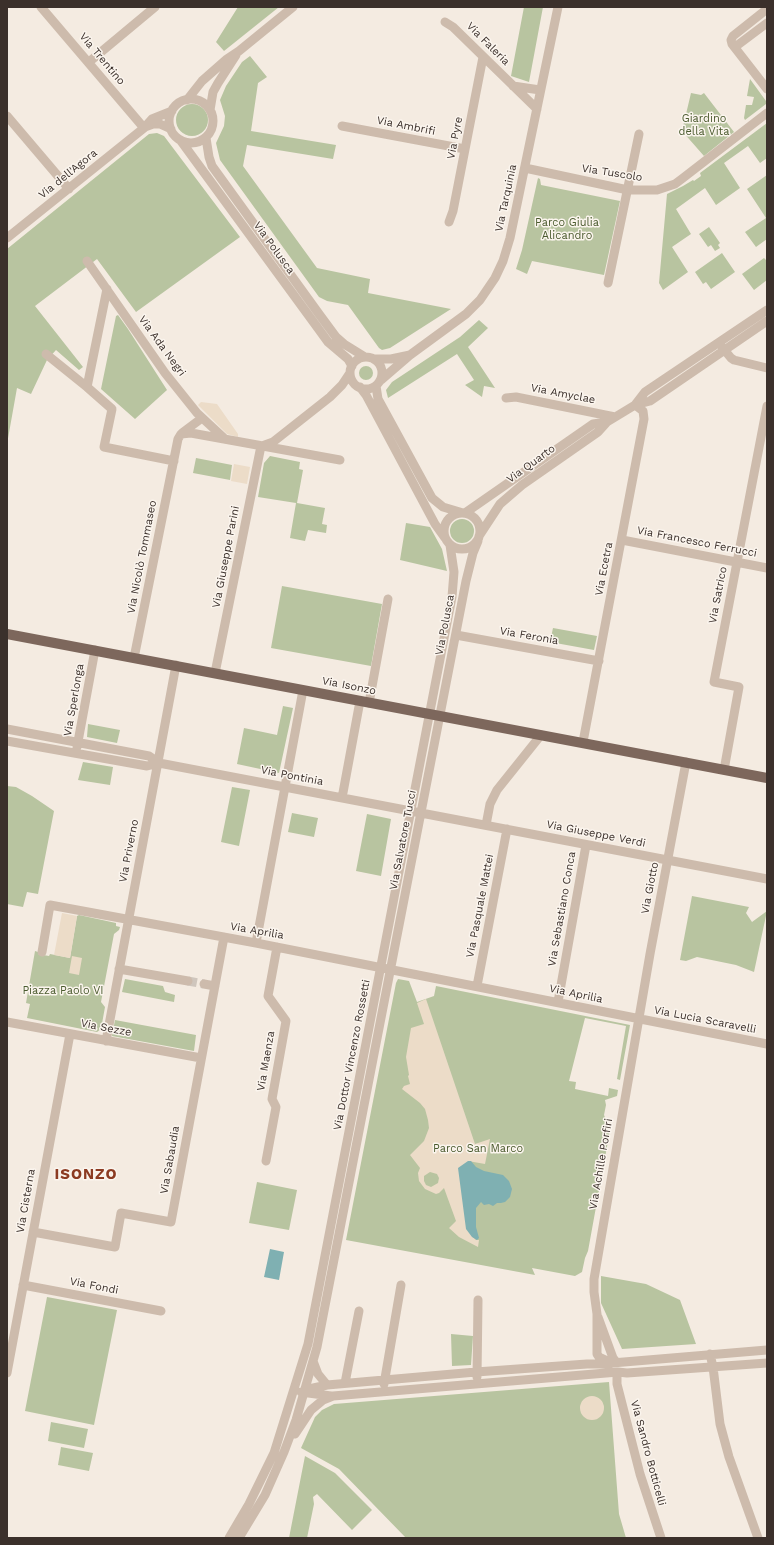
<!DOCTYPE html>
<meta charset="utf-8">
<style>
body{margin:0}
#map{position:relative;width:774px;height:1545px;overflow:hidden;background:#f4ebe1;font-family:"Work Sans",sans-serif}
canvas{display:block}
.frame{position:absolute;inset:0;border:8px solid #3b302b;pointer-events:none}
</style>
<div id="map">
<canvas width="774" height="1545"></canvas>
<div class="frame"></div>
</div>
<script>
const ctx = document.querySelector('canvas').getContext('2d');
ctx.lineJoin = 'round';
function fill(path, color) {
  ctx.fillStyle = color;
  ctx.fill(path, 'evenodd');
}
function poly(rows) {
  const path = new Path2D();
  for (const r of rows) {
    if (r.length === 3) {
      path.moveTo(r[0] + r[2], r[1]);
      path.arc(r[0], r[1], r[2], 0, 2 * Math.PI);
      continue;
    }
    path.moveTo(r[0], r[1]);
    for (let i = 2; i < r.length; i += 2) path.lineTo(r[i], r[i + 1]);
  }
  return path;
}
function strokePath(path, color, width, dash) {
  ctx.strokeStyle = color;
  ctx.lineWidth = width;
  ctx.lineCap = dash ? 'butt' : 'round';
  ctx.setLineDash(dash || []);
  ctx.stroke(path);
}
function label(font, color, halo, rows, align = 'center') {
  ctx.font = font + ' "Work Sans",sans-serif';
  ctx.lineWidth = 3;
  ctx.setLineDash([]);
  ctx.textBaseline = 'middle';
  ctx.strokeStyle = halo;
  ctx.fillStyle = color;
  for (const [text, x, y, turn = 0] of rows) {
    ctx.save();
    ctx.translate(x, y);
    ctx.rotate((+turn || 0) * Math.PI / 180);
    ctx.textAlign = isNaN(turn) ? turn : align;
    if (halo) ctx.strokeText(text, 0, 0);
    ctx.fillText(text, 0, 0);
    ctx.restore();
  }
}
const green = poly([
 [238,7,279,7,224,51,216,42],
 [524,7,543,7,529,82,511,76],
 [250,56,267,77,258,83,251,131,336,145,333,159,247,145,243,166,317,268,370,279,368,293,451,309,390,348,382,350,379,348,348,305,327,301,319,297,220,160,216,143,224,126,225,116,220,100,226,86,242,62],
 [750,79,766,101,766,104,745,120,744,118,746,105,752,105,754,97,747,96],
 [691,93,701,95,704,93,734,132,704,156,682,131],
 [192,120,16],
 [767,123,767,158,760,163,748,146,724,163,740,188,716,205,705,188,676,209,691,234,672,247,688,272,663,290,659,283,667,194,683,186,693,180,694,181,701,176,700,173],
 [157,133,164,136,240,237,136,312,97,259,35,306,83,367,79,370,56,350,47,360,31,394,17,388,7,444,7,249,149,134],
 [767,175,767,239,756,247,745,232,766,218,747,189],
 [538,178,540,179,541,185,620,201,604,275,532,261,527,274,516,269,522,250],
 [709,227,720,243,718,245,720,248,715,251,711,245,708,247,699,234],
 [722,253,735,272,711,289,706,282,703,284,695,272],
 [764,258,767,261,767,280,754,290,742,274],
 [118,315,128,329,167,390,135,419,101,389,116,316],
 [479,320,488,328,468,347,495,388,484,386,482,397,465,385,474,380,457,354,388,398,386,390,392,382,460,337],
 [366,373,7],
 [270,456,300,462,299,469,303,470,297,503,325,508,322,524,327,525,326,533,308,530,305,541,290,538,296,503,258,497,264,463],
 [196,458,232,465,230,480,193,473],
 [462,531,12],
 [406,523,430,527,442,549,447,571,400,560],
 [282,586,382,604,371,666,271,648],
 [553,628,597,636,594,650,550,642],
 [283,706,293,708,279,773,237,764,244,728,277,735],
 [88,724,120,730,117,743,87,737],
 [83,762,113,767,110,785,78,780],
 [7,786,16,787,32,796,54,811,38,894,27,892,23,907,7,904],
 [232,787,250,790,239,846,221,842],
 [292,813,318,818,314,837,288,832],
 [367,814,391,819,381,876,356,871],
 [692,896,749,907,746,913,752,922,767,911,754,972,736,965,697,957,686,961,680,960],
 [79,915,116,923,116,926,120,927,119,930,114,934,101,1002,105,1007,101,1029,97,1032,27,1018,30,1004,26,1003,35,951,38,952,38,954,49,956,50,954,70,958,77,916],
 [125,979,163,986,165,992,175,995,174,1002,122,992],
 [398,979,409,981,417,1002,434,996,436,986,630,1025,620,1080,617,1079,626,1026,585,1018,569,1081,576,1082,575,1089,608,1096,609,1088,618,1090,617,1096,605,1100,606,1105,604,1115,610,1130,588,1251,585,1258,582,1272,575,1276,532,1268,535,1275,346,1240,396,983],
 [115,1020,196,1035,194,1051,112,1036],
 [257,1182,297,1190,289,1230,249,1223],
 [601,1276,646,1284,680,1300,696,1344,622,1349,601,1303],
 [47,1297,117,1310,94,1425,25,1411],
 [451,1334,473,1336,471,1365,452,1366],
 [609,1382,619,1514,626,1538,406,1538,339,1469,301,1448,315,1417,322,1410,334,1404],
 [51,1422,88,1429,84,1448,48,1441],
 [61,1447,93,1453,89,1471,58,1465],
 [305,1456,335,1473,372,1510,352,1530,317,1494,313,1497,314,1504,307,1538,289,1538]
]);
const plaza = poly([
 [201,402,217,404,238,434,238,437,227,434,198,405],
 [234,464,250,467,247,484,231,481],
 [62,913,77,916,70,958,54,955],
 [72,956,82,958,79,975,69,973],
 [426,999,475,1144,490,1139,485,1164,468,1161,471,1235,476,1240,479,1240,478,1247,459,1237,449,1228,456,1221,444,1188,439,1193,436,1194,425,1189,419,1181,418,1173,420,1168,410,1155,424,1141,429,1128,428,1120,425,1109,420,1103,402,1089,404,1086,410,1084,408,1076,409,1075,406,1057,411,1028,424,1024,417,1003],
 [430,1172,437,1174,439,1178,438,1183,431,1187,426,1185,424,1181,424,1176],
 [592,1408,12]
]);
const water = poly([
 [468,1161,471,1161,476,1167,484,1171,503,1175,509,1181,512,1189,510,1197,505,1202,501,1203,497,1203,493,1206,489,1204,484,1205,481,1202,476,1208,476,1227,479,1238,477,1240,472,1237,466,1229,458,1168],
 [270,1249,284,1252,279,1280,264,1277]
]);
const minorTunnel = poly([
 [188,981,204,984]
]);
const minor = poly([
 [41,7,144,128],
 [767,9,733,36,731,40,732,44,767,89],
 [445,22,453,27,537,109],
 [735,47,767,23],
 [89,62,155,7],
 [513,86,540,90],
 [191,121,22],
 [187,100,202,81,227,59,239,51,293,7],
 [210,110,213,92,218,83,236,55],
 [7,116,69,189],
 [342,126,465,149],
 [145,127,153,124,160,124,171,129],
 [206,138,209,157,212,166,319,314,336,337,344,344,365,357],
 [181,141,320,331,328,342,348,359,352,366],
 [525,168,628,190,657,190,675,184,683,178,767,113],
 [449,222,453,211,483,57],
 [7,238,144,128,152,119,172,111],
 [87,261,165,373,197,413,225,439],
 [608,283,639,134],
 [722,347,731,358,734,360,767,368],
 [46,354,87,387,112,409,104,447,174,461],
 [366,373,16],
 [374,359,391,359,410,355],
 [381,380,410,355,466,314,480,300,495,278,503,261,510,238,558,7],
 [376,386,378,399,432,498,443,507,463,513],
 [87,387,107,289],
 [360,387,366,395,435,524,445,538],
 [506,398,516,397,615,417],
 [635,405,645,392,767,310],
 [182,433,202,418],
 [262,446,273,442,330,397,342,385,350,373],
 [462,531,18],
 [465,513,593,424,607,422],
 [479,536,500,504,522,485,598,432,607,422,635,405,650,401,767,321],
 [622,540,767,568],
 [456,635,599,661],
 [134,658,178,439,181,434,191,433,340,460],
 [215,673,261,446],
 [369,703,388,599],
 [7,729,149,756,159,763,767,879],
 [7,741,147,766,159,763],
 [583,742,644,419,643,411,635,405],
 [77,747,95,650],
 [724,770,739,687,714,682,767,406],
 [342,798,360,701],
 [486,825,490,804,497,790,541,735],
 [256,943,303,690],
 [42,952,50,905,256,943,767,1044],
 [119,969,188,981],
 [204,984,215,986],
 [477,986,507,829],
 [558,1002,586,845],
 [7,1022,201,1058],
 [106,1041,176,665],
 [266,1161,276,1107,272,1099,286,1021,268,996,277,947],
 [33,1232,115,1247,121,1213,171,1222,224,937],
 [23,1285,161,1311],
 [598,1317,613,1358,616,1362],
 [710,1354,713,1367,720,1424,729,1457,758,1538],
 [313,1361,318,1374,327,1385],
 [612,1363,599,1357,597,1354,597,1314,594,1292,594,1279,650,954,686,762],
 [612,1363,767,1350],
 [7,1373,70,1034],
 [617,1373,617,1384,640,1474,661,1538],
 [477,1377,478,1300],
 [345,1383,359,1311],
 [384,1384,401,1285],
 [301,1392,331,1396],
 [304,1393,309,1389,327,1385,476,1372,587,1364,610,1364],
 [295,1434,311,1410,323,1400,333,1396,618,1372,627,1373,767,1363],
 [229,1538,249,1504,274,1453,308,1344,452,597,454,572,450,545],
 [239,1538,265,1495,284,1452,296,1420,317,1347,466,581,473,553,478,541]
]);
const major = poly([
 [7,634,767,778]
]);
const streetNames = [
 ["Via Faleria",488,44,45],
 ["Via Trentino",102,59,50],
 ["Via Ambrifi",406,126,11],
 ["Via Pyre",455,138,-79],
 ["Via Tuscolo",612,173,9],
 ["Via dell'Agora",68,174,-39],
 ["Via Tarquinia",506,198,-78],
 ["Via Polusca",274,248,54],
 ["Via Ada Negri",162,346,54],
 ["Via Amyclae",563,394,11],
 ["Via Quarto",531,464,-36],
 ["Via Francesco Ferrucci",697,542,11],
 ["Via Nicolò Tommaseo",142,557,-79],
 ["Via Giuseppe Parini",226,557,-79],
 ["Via Ecetra",604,569,-79],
 ["Via Satrico",718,595,-79],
 ["Via Polusca",445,625,-79],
 ["Via Feronia",529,636,10],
 ["Via Isonzo",349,686,11],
 ["Via Sperlonga",74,700,-80],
 ["Via Pontinia",292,776,11],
 ["Via Giuseppe Verdi",596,834,11],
 ["Via Salvatore Tucci",403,840,-79],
 ["Via Priverno",129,851,-79],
 ["Via Giotto",650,888,-79],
 ["Via Pasquale Mattei",480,906,-79],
 ["Via Sebastiano Conca",562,909,-80],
 ["Via Aprilia",257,931,10],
 ["Via Aprilia",576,994,12],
 ["Via Lucia Scaravelli",705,1020,11],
 ["Via Sezze",106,1028,11],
 ["Via Dottor Vincenzo Rossetti",352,1055,-79],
 ["Via Maenza",266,1061,-80],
 ["Via Sabaudia",170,1160,-80],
 ["Via Achille Porfiri",601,1164,-80],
 ["Via Cisterna",26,1201,-80],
 ["Via Fondi",94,1286,11],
 ["Via Sandro Botticelli",648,1453,75]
];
const parkNames = [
 ["Giardino",704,119],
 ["della Vita",704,132],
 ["Parco Giulia",567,223],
 ["Alicandro",567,236],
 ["Piazza Paolo VI",63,991],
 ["Parco San Marco",478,1149]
];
const districtNames = [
 ["ISONZO",86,1175]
];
fill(green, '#b8c4a0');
fill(plaza, '#ecdcc8');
fill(water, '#7fb0b2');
strokePath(minorTunnel, '#cfc6bd', 9, [9, 4.5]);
strokePath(minor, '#cdbbac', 9);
strokePath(major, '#7d675c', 10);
label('11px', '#3b302b', '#fbf5ee', streetNames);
label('11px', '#4a5a2e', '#fbf5ee', parkNames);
ctx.letterSpacing = '1px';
label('bold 15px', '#8c3b22', '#fbf5ee', districtNames);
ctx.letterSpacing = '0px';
</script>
